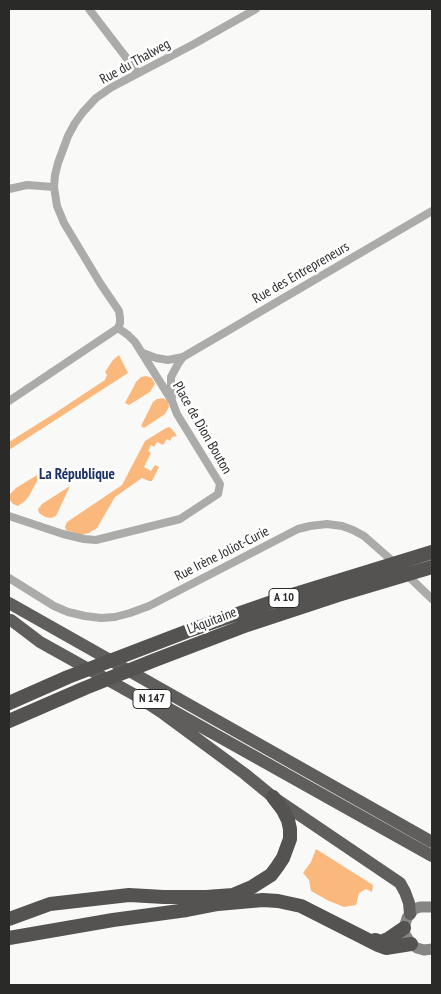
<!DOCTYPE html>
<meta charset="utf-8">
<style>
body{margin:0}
#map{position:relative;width:441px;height:994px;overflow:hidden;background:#f9faf7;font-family:"PT Sans Narrow",sans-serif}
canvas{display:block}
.frame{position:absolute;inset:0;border:10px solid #2a2a29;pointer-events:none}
</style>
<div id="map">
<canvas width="441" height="994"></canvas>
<div class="frame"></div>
</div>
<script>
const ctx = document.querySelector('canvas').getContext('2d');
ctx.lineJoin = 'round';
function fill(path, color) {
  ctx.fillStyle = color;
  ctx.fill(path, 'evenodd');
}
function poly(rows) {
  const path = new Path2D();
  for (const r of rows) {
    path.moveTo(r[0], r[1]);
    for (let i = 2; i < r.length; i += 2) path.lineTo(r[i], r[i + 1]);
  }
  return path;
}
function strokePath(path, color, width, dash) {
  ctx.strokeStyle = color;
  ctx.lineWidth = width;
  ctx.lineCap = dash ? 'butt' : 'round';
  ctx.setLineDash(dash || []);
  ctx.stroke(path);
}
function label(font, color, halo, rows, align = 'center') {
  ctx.font = font + ' "PT Sans Narrow",sans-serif';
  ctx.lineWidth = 5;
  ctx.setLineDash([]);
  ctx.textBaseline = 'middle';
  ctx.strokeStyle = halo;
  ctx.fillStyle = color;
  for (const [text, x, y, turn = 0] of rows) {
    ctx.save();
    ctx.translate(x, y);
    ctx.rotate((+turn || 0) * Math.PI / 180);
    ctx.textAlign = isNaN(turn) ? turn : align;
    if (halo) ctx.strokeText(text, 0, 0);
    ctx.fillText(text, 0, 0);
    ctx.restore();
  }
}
const green = poly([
 [119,355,128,373,9,450,9,442,55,413,105,380,107,375,105,372,113,360],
 [146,376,152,378,155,384,150,392,129,405,125,403,136,382,141,377],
 [163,398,168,401,169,407,165,414,144,428,141,426,153,402,157,399],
 [169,427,172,429,177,436,172,437,170,441,167,439,163,445,157,442,154,447,151,445,148,451,151,453,144,467,151,471,155,465,159,467,152,481,149,481,142,478,115,497,97,528,89,533,81,535,66,530,65,527,67,522,122,485,145,441,166,428],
 [42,472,29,496,25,501,18,506,13,504,9,499,10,494,16,488],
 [70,486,56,516,51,518,45,517,39,513,38,509,42,504],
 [316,849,373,885,372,892,366,889,359,893,356,905,344,907,329,901,311,891,309,880,303,873,311,862]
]);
const minor = poly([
 [89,9,138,73],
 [9,189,27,185,54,187],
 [118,328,120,323,120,318,119,311,100,283,64,223,57,206,54,187,55,175,58,163,68,136,75,123,83,112,96,98,112,87,194,44,256,9],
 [143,353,156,358,168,360,183,357,432,211],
 [172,397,171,387,171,377,178,364,183,357],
 [9,401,118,328],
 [9,516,63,534,84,539,96,540,180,519,218,494,220,484,177,414,172,401,135,342,128,335,118,328],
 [405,573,432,599],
 [9,578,54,606,68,612,85,616,101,618,115,617,130,613,149,606,298,529,310,526,327,524,342,526,353,530,364,536,397,565]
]);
const secondary = poly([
 [432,907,420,907,414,909,407,918,404,928,405,934,411,944,417,948,424,950,432,949]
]);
const trunk = poly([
 [9,603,432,842],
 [11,620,40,642,135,695,161,712,245,774,273,797,400,883,405,892,409,903,410,914],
 [166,707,432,856]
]);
const motorway = poly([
 [9,703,68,677,188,631,289,596,432,552],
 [9,721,85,688,155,660,247,625,338,595,432,567],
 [9,919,50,904,129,895,164,897,206,897,233,895,252,887,263,880,271,875,277,867,283,858,290,839,290,829,288,820,283,810,273,797],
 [9,938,113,920,187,910,218,904,263,900,278,901,301,906,378,945,386,948,411,944],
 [375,940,381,942,388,939,404,928]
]);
const shields = [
 [284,598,30],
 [152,699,38]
];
const shieldNames = [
 ["A 10",284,598],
 ["N 147",152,699]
];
const streetNames = [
 ["Rue du Thalweg",135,62,-29],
 ["Rue des Entrepreneurs",301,273,-30],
 ["Place de Dion Bouton",202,428,60],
 ["Rue Irène Joliot-Curie",222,554,-27],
 ["L'Aquitaine",212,621,-21]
];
const neighbourhoodNames = [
 ["La République",77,475]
];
fill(green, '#fbb87d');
strokePath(minor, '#ababa9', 8);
strokePath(secondary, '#858583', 11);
strokePath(trunk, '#605e5c', 12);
strokePath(motorway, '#545351', 14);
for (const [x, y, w] of shields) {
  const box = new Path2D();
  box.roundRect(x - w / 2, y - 9.5, w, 19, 4);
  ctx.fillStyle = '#fff';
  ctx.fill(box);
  strokePath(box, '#2a2a29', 1);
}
label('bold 12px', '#2a2a29', null, shieldNames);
label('14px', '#2a2a29', '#fff', streetNames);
label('bold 15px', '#1c3168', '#fff', neighbourhoodNames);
</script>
